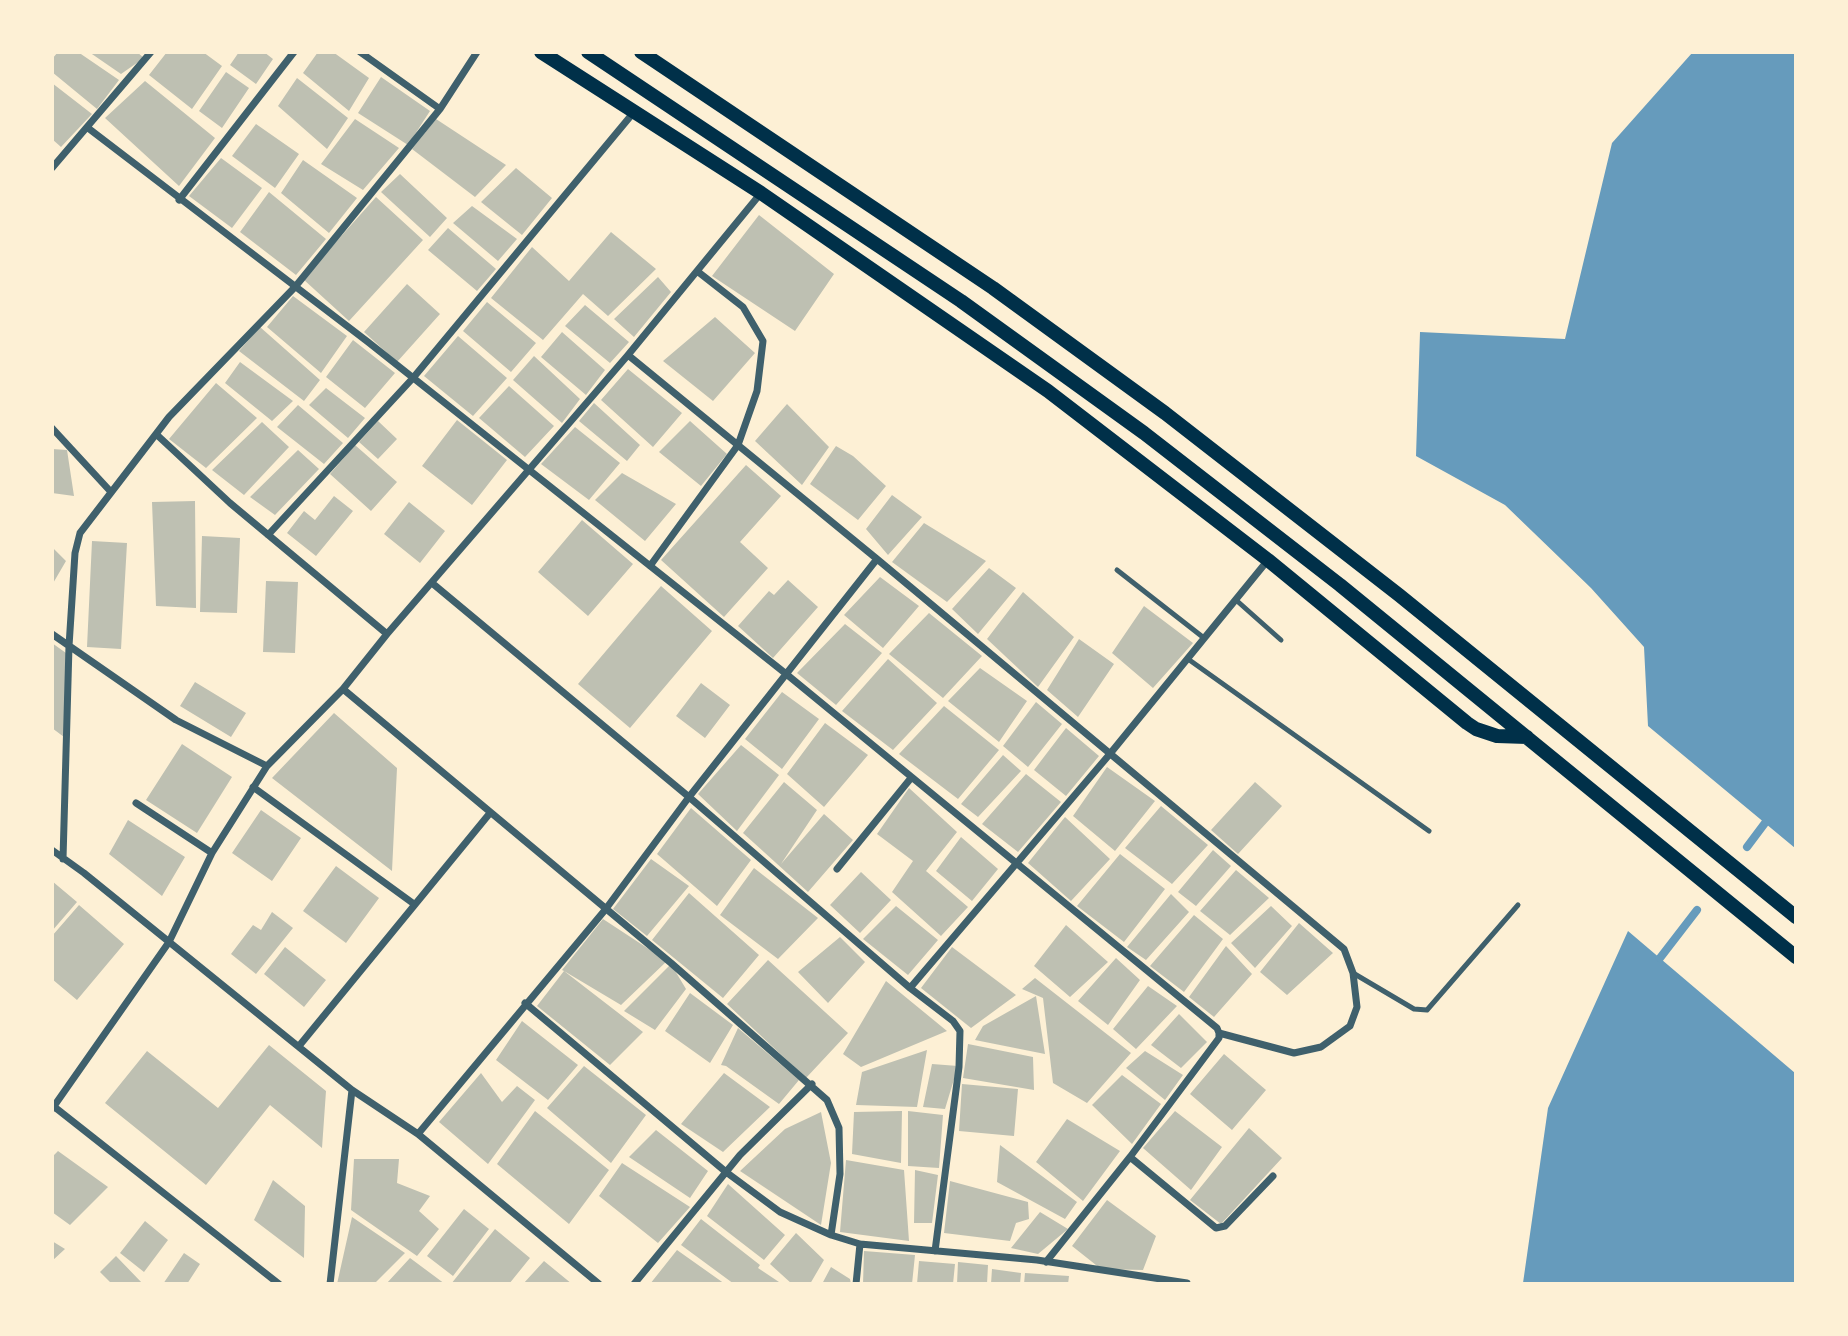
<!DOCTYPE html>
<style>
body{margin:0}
#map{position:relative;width:1848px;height:1336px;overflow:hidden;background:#fdf0d5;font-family:Cabin,sans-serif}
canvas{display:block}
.frame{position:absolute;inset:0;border:54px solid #fdf0d5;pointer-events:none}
</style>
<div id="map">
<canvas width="1848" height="1336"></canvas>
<div class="frame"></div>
</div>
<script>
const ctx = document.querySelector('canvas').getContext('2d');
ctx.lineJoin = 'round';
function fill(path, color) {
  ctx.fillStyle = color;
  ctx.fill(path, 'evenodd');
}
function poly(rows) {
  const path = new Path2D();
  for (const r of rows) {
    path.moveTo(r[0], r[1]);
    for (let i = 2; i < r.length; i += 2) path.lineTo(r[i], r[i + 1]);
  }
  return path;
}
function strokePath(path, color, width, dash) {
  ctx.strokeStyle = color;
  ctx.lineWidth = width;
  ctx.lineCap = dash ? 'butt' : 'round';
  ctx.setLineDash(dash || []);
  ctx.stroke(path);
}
const water = poly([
 [1692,53,1795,53,1795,848,1648,726,1644,647,1591,588,1505,505,1416,456,1420,332,1565,339,1612,143],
 [1628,931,1795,1073,1795,1283,1523,1283,1548,1108]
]);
const stream = poly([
 [1747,847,1765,823],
 [1660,958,1697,910]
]);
const building = poly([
 [58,52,78,52,119,80,97,109,52,72,52,59],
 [89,52,137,52,144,58,121,74],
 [167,52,203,52,222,66,192,109,149,75],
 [239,52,264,52,273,59,256,84,230,65],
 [318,52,333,52,369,78,349,111,303,73],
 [226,72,249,88,222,128,199,111],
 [381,77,430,111,408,145,358,113],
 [297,78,348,118,327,149,278,106],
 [145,81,215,138,179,186,105,118],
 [52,83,92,114,61,147,52,139],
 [355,119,399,148,363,190,321,164],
 [436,119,506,165,475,197,412,149],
 [256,124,299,154,275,188,232,156],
 [221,158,262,188,232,228,189,196],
 [303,160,357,198,329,233,281,193],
 [516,168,552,198,522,235,481,202],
 [400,174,447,218,430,237,381,192],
 [269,192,326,239,296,275,240,232],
 [376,197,423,240,349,321,303,279],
 [472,206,517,239,498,261,453,223],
 [759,215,834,274,795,331,712,276],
 [448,228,496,269,477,291,428,250],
 [611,232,656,269,608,316,583,294,543,340,491,298,532,247,569,281],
 [658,277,671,292,634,337,614,319],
 [407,284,440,314,397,362,364,332],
 [293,296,347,336,321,373,267,327],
 [487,302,536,343,511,372,463,331],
 [585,305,629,342,610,363,565,326],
 [715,317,755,353,713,401,663,361],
 [260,327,320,380,304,401,239,351],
 [562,332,605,370,586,395,541,357],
 [458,336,507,378,473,416,424,376],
 [353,340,395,373,365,408,326,377],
 [534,356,580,399,562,423,513,380],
 [240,362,293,401,272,421,225,383],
 [628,369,682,413,653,447,601,400],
 [216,383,257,418,206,468,169,439],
 [509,386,554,426,525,457,479,418],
 [326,388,365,418,348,438,309,405],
 [594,403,640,445,627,461,579,421],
 [787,404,829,447,802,485,755,441],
 [298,405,343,443,324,464,277,427],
 [457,420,507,460,472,505,422,466],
 [378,421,397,439,378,459,359,442],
 [690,421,727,454,701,486,659,452],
 [262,422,289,447,244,495,212,470],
 [575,427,620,463,589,500,541,464],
 [355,445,397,482,371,511,330,474],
 [836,446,853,456,886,486,858,520,810,484],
 [52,449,67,450,74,496,52,493],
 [298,450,319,469,275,515,250,497],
 [746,465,781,496,740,542,768,568,724,617,661,560],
 [622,473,676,504,645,541,595,500],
 [892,495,922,517,888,555,866,529],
 [334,496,353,511,316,556,287,533,304,511,315,520],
 [195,501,196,608,156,606,152,502],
 [409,502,445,531,420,563,384,534],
 [582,520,633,564,588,616,538,572],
 [924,523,986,561,947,602,892,562],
 [202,536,240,538,237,613,200,612],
 [92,541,127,543,121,649,87,647],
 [52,547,66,561,52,585],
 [989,568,1016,588,978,634,952,609],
 [880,577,919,606,883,648,844,615],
 [788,580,818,607,773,658,738,626,769,591,774,595],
 [266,581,298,582,295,653,263,652],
 [661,586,712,631,630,728,578,684],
 [1023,592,1074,637,1038,687,987,639],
 [1144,606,1193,643,1153,688,1112,653],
 [929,613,982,656,943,698,889,654],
 [845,624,882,653,836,705,797,673],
 [1079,639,1114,664,1078,717,1047,690],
 [52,643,66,653,64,737,52,728],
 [888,659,937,703,893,750,842,711],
 [980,668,1027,701,999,742,948,701],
 [195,682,246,713,231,737,180,706],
 [701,683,730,705,705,738,676,716],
 [782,692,819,719,782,769,745,739],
 [1036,702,1062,724,1028,767,1003,746],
 [944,706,999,750,958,799,899,754],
 [334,713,397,768,392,871,272,778],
 [825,723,868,755,824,807,787,774],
 [1066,728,1099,756,1066,796,1034,770],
 [182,744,232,777,197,833,146,800],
 [741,745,779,775,737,831,698,794],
 [1003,755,1021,771,978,817,961,804],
 [1107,767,1155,801,1115,851,1073,816],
 [1026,774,1061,802,1018,852,982,824],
 [784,782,817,810,781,864,824,814,853,840,808,892,743,833],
 [1255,782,1282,806,1238,854,1211,830],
 [909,788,957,832,926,871,968,907,941,936,892,892,913,861,877,834],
 [1161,806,1208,845,1172,884,1125,848],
 [691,808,751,860,717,906,657,854],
 [261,810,301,838,272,881,232,853],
 [1065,817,1110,859,1071,901,1028,863],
 [128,820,185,857,162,896,109,854],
 [961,837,998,869,972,901,936,871],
 [1213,850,1231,866,1196,906,1178,892],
 [1120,854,1165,889,1124,942,1077,906],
 [651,859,689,886,647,936,613,909],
 [336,866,379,898,346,943,303,911],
 [754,868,818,918,778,959,720,915],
 [1236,870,1269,898,1230,935,1200,911],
 [861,872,891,900,860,933,830,905],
 [52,881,77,902,52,931],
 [689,893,759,955,723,998,652,940],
 [1171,894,1189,912,1146,960,1127,947],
 [79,905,124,944,77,1000,52,979,52,936],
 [896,906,938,940,908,975,863,939],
 [1271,906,1292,926,1255,968,1231,943],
 [272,912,293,928,256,974,231,954,253,925,261,930],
 [1194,915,1223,939,1184,992,1150,966],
 [603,919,667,961,621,1005,564,971,643,1032,610,1065,537,1006,564,971,562,970],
 [1299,923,1333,953,1287,995,1260,972],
 [1066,925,1108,962,1070,997,1034,966],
 [840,937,865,962,828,1003,798,972],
 [1226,946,1252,974,1214,1017,1189,997],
 [285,947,326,980,304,1007,264,974],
 [952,947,1016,995,971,1028,921,988],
 [1116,958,1140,980,1108,1025,1078,1001],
 [768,960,848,1033,806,1078,727,1004],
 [671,964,686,989,655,1030,624,1011],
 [1035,978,1131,1053,1087,1103,1053,1083,1043,998,1022,989],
 [886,981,947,1031,861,1067,843,1054],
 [1148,986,1177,1006,1136,1049,1113,1029],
 [690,993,733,1025,710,1063,665,1031],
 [1036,996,1045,1054,975,1040,983,1026],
 [1179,1014,1207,1042,1181,1068,1151,1045],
 [522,1021,578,1065,548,1100,496,1060],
 [738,1028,799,1080,779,1104,726,1066,721,1065],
 [968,1044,1033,1057,1034,1090,963,1078],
 [269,1045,326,1091,322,1148,270,1105,206,1185,105,1103,147,1051,218,1108],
 [927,1050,917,1107,856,1105,862,1072],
 [1145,1051,1183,1075,1165,1100,1126,1068],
 [1224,1054,1266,1090,1232,1130,1190,1094],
 [932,1064,958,1066,945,1109,923,1107],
 [584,1066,646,1115,611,1163,547,1108],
 [481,1073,502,1102,517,1086,535,1100,488,1164,439,1122],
 [724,1073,770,1107,723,1152,681,1124],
 [1122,1075,1161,1104,1132,1144,1092,1105],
 [962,1084,1018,1089,1014,1136,959,1131],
 [535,1111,609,1170,569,1224,497,1164],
 [902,1111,901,1163,852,1154,854,1112],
 [908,1111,943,1115,939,1168,908,1166],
 [1175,1111,1222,1147,1191,1190,1143,1148],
 [821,1112,831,1163,821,1225,740,1171,785,1129],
 [1067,1119,1120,1151,1083,1201,1036,1162],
 [1249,1128,1282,1158,1221,1224,1190,1200],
 [656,1130,708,1171,690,1198,629,1157],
 [1000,1145,1077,1202,1065,1219,997,1182],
 [58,1151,108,1187,70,1225,52,1212,52,1157],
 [354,1159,399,1159,397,1183,430,1196,419,1211,439,1229,417,1256,351,1210],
 [846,1160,904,1170,909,1241,840,1232],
 [622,1163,690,1207,658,1243,599,1196],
 [915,1170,938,1175,932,1223,914,1223],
 [273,1180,305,1206,304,1258,254,1220],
 [950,1181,1028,1202,1029,1219,1016,1223,1010,1241,944,1233],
 [728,1184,785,1235,764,1260,707,1216],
 [1107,1200,1156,1236,1143,1270,1101,1269,1072,1246],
 [464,1209,489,1229,453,1276,427,1256],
 [1040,1212,1068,1229,1038,1254,1011,1248],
 [352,1217,405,1253,374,1284,337,1284],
 [701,1219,760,1265,758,1268,782,1284,734,1284,681,1245],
 [145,1221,168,1240,144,1272,120,1253],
 [495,1229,530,1258,509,1284,451,1284],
 [796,1233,824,1260,810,1284,792,1284,770,1264],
 [52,1241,65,1249,52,1261],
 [677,1250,725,1284,650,1284],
 [864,1251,915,1255,912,1284,863,1284],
 [184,1253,200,1264,187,1284,163,1284],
 [116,1256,143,1284,112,1284,100,1272],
 [410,1258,445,1284,386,1284],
 [544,1261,572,1284,523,1284],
 [919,1261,955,1264,953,1284,917,1284],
 [958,1262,988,1265,987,1284,957,1284],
 [831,1267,850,1279,851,1284,822,1284],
 [992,1269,1021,1273,1020,1284,991,1284],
 [1025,1273,1069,1276,1068,1284,1024,1284]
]);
const service = poly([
 [1117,570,1204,638],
 [1236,600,1281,640],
 [1188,659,1429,831],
 [1353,973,1414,1009,1427,1010,1518,905]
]);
const minor = poly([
 [360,52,440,109],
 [88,128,368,342,785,673,1217,1028,1219,1033,1294,1053,1321,1047,1350,1026,1357,1007,1353,973,1344,949,877,559,628,355],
 [52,168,151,52],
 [179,200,294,52],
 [52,428,111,492],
 [268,535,413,378,634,112],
 [650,566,738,445,757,391,763,341,743,307,697,271],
 [432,583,689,797,910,988,953,1021,960,1031,959,1067,935,1251],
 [52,634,176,720,267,766],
 [387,634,230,503,156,434,169,417,295,287,440,109,477,52],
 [343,689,671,963,827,1100,839,1128,840,1174,831,1235],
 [253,787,414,904],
 [136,803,212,853],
 [52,850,84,873,352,1090,418,1134,599,1284],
 [63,859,69,646,75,553,80,533,156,434],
 [837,869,911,778],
 [910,988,1109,755,1268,560],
 [525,1003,726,1172,780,1212,831,1235,860,1244,1037,1260,1187,1283],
 [299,1046,490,813],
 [52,1105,279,1284],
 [52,1109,169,942,212,853,267,766,343,689,387,634,628,355,761,193],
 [418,1134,605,910,689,797,877,559],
 [1130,1157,1216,1228,1225,1226,1273,1176],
 [1046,1262,1130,1157,1219,1038,1219,1033],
 [330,1284,352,1090],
 [634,1284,740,1155,812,1084],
 [856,1284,860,1244]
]);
const secondary = poly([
 [541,52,761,193,1048,391,1268,560,1467,723,1476,729,1497,736,1527,737],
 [588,52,961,301,1144,433,1340,585,1796,957],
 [641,52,993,288,1165,413,1399,595,1796,917]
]);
fill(water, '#669bbc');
strokePath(stream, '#669bbc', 8);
fill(building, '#bec0b2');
strokePath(service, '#3f606c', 5);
strokePath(minor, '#3f606c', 7);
strokePath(secondary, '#003049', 14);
</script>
